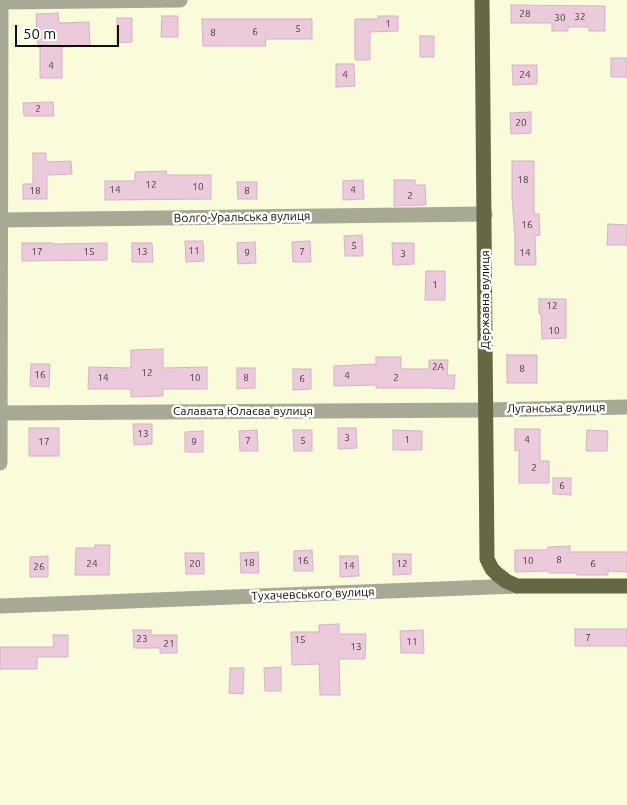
<!DOCTYPE html>
<meta charset="utf-8">
<style>
body{margin:0}
#map{position:relative;width:627px;height:805px;overflow:hidden;background:#f9fbdb;font-family:Ubuntu,sans-serif}
canvas{display:block}
.scale{position:absolute;left:15px;top:25px;width:104px;height:22px;box-sizing:border-box;border:2px solid #0f0f05;border-top:0;padding-left:6px;font-size:15px;line-height:18px;white-space:nowrap;color:#0f0f05;-webkit-text-stroke:4px #fff;paint-order:stroke}
</style>
<div id="map">
<canvas width="627" height="805"></canvas>
<div class="scale">50 m</div>
</div>
<script>
const ctx = document.querySelector('canvas').getContext('2d');
ctx.lineJoin = 'round';
function fill(path, color) {
  ctx.fillStyle = color;
  ctx.fill(path, 'evenodd');
}
function poly(rows) {
  const path = new Path2D();
  for (const r of rows) {
    path.moveTo(r[0], r[1]);
    for (let i = 2; i < r.length; i += 2) path.lineTo(r[i], r[i + 1]);
  }
  return path;
}
function strokePath(path, color, width, dash) {
  ctx.strokeStyle = color;
  ctx.lineWidth = width;
  ctx.lineCap = dash ? 'butt' : 'round';
  ctx.setLineDash(dash || []);
  ctx.stroke(path);
}
function label(font, color, halo, rows, align = 'center') {
  ctx.font = font + ' Ubuntu,sans-serif';
  ctx.lineWidth = 5;
  ctx.setLineDash([]);
  ctx.textBaseline = 'middle';
  ctx.strokeStyle = halo;
  ctx.fillStyle = color;
  for (const [text, x, y, turn = 0] of rows) {
    ctx.save();
    ctx.translate(x, y);
    ctx.rotate((+turn || 0) * Math.PI / 180);
    ctx.textAlign = isNaN(turn) ? turn : align;
    if (halo) ctx.strokeText(text, 0, 0);
    ctx.fillText(text, 0, 0);
    ctx.restore();
  }
}
const building = poly([
 [511,5,605,6,605,31,589,31,589,27,568,27,568,31,552,31,552,23,511,23,511,5],
 [58,13,59,23,89,22,90,46,62,47,62,78,40,78,40,47,38,47,36,14,58,13],
 [162,16,178,16,178,37,161,37,162,16],
 [378,16,398,16,398,31,370,32,370,60,355,60,355,19,378,19,378,16],
 [117,18,132,18,132,42,117,43,117,18],
 [202,19,312,19,312,39,265,39,266,46,203,46,202,19],
 [420,36,434,36,434,57,420,57,420,36],
 [611,58,627,58,627,77,611,77,611,58],
 [336,64,354,64,355,86,336,87,336,64],
 [512,65,537,65,537,84,513,85,512,65],
 [53,102,54,116,24,116,23,103,53,102],
 [531,112,531,133,511,134,510,113,531,112],
 [33,153,46,153,46,162,71,161,72,174,47,175,47,199,23,199,23,184,33,184,33,153],
 [512,161,534,161,534,214,539,214,540,235,535,236,536,265,515,265,515,236,512,198,512,161],
 [166,171,167,175,211,175,211,199,105,200,105,181,135,181,135,172,166,171],
 [363,180,364,199,343,200,343,181,363,180],
 [394,180,415,180,415,185,425,185,426,205,394,206,394,180],
 [237,182,257,182,257,199,238,199,237,182],
 [608,224,627,225,627,245,607,245,608,224],
 [362,235,363,256,345,256,344,236,362,235],
 [185,241,203,241,204,261,186,262,185,241],
 [310,241,311,262,293,262,292,242,310,241],
 [255,242,256,263,238,264,237,243,255,242],
 [22,243,53,243,53,244,107,243,107,260,22,261,22,243],
 [132,243,152,243,153,262,132,262,132,243],
 [392,243,414,243,414,264,393,265,392,243],
 [426,271,445,271,445,300,425,300,426,271],
 [539,299,566,299,566,338,542,339,541,314,539,314,539,299],
 [163,349,163,368,207,367,207,389,163,389,163,396,131,397,131,389,88,389,89,367,131,368,131,350,163,349],
 [507,355,537,355,537,383,507,383,507,355],
 [376,357,401,357,401,369,429,369,429,360,448,360,447,375,455,375,454,389,429,388,376,388,376,385,334,386,334,366,376,364,376,357],
 [31,364,50,364,49,387,30,386,31,364],
 [237,368,255,368,255,388,237,389,237,368],
 [293,369,311,369,311,389,293,390,293,369],
 [133,424,152,424,152,444,134,445,133,424],
 [29,428,59,428,59,456,29,456,29,428],
 [338,428,356,428,357,448,338,449,338,428],
 [515,429,540,429,540,461,549,461,549,483,519,483,519,450,515,451,515,429],
 [257,430,258,451,240,451,239,431,257,430],
 [293,430,312,430,312,451,294,451,293,430],
 [393,430,422,431,422,450,393,450,393,430],
 [587,430,608,431,607,451,586,451,587,430],
 [203,431,203,452,185,452,185,432,203,431],
 [553,478,571,478,571,495,553,494,553,478],
 [95,545,110,545,109,575,75,575,76,548,95,548,95,545],
 [570,546,570,552,627,552,627,572,608,571,608,575,577,575,577,573,549,573,549,571,515,572,515,550,548,550,548,547,570,546],
 [312,550,313,571,294,571,294,551,312,550],
 [258,552,259,573,241,573,240,553,258,552],
 [185,553,204,553,204,574,186,574,185,553],
 [393,554,411,554,411,574,393,575,393,554],
 [48,556,48,577,30,577,30,557,48,556],
 [340,556,358,556,359,576,340,577,340,556],
 [339,624,339,634,366,634,365,659,339,659,340,695,320,695,319,664,292,665,291,632,319,632,319,625,339,624],
 [575,629,627,629,627,646,575,646,575,629],
 [133,630,151,630,151,635,177,635,177,653,160,653,160,648,134,648,133,630],
 [423,630,424,653,401,653,400,631,423,630],
 [53,635,68,635,68,657,37,657,37,669,0,669,0,647,54,647,53,635],
 [281,667,281,691,265,691,264,668,281,667],
 [230,668,244,668,243,694,229,693,230,668]
]);
const minor = poly([
 [2,2,180,0],
 [0,220,485,214],
 [0,413,485,410,627,407],
 [0,463,1,0],
 [0,606,517,586]
]);
const major = poly([
 [482,0,487,559,492,569,497,574,506,581,517,586,627,586]
]);
const numberNames = [
 ["28",525,14],
 ["32",580,17],
 ["30",560,18],
 ["1",388,24],
 ["5",298,29],
 ["6",255,32],
 ["8",213,33],
 ["4",51,66],
 ["4",345,75],
 ["24",525,75],
 ["2",38,109],
 ["20",521,123],
 ["18",523,180],
 ["12",151,185],
 ["10",198,187],
 ["14",115,190],
 ["4",353,190],
 ["18",35,191],
 ["8",247,191],
 ["2",410,196],
 ["16",527,225],
 ["5",354,246],
 ["11",194,251],
 ["17",37,252],
 ["15",89,252],
 ["13",142,252],
 ["7",302,252],
 ["9",247,253],
 ["14",525,253],
 ["3",403,254],
 ["1",435,285],
 ["12",552,306],
 ["10",554,331],
 ["2А",438,367],
 ["8",522,369],
 ["12",147,373],
 ["16",40,375],
 ["4",347,376],
 ["14",103,378],
 ["10",195,378],
 ["8",246,378],
 ["2",396,378],
 ["6",302,379],
 ["13",143,434],
 ["3",347,438],
 ["1",407,440],
 ["4",527,440],
 ["7",248,441],
 ["5",303,441],
 ["17",44,442],
 ["9",194,442],
 ["2",534,468],
 ["6",562,486],
 ["8",559,560],
 ["16",303,561],
 ["10",528,561],
 ["18",249,563],
 ["24",92,564],
 ["20",195,564],
 ["12",402,564],
 ["6",593,564],
 ["14",349,566],
 ["26",39,567],
 ["7",588,638],
 ["23",142,639],
 ["15",300,640],
 ["11",412,642],
 ["21",169,644],
 ["13",356,647]
];
const streetNames = [
 ["Волго-Уральська вулиця",242,217,-1],
 ["Державна вулиця",485,300,-90],
 ["Луганська вулиця",556,408,-1],
 ["Салавата Юлаєва вулиця",243,411],
 ["Тухачевського вулиця",313,594,-2]
];
fill(building, '#ebcbdb');
strokePath(building, '#d3b4c4', 1);
strokePath(minor, '#a7a995', 15);
strokePath(major, '#666843', 15);
label('10px', '#463e3a', null, numberNames);
label('12px', '#0f0f05', '#fff', streetNames);
</script>
